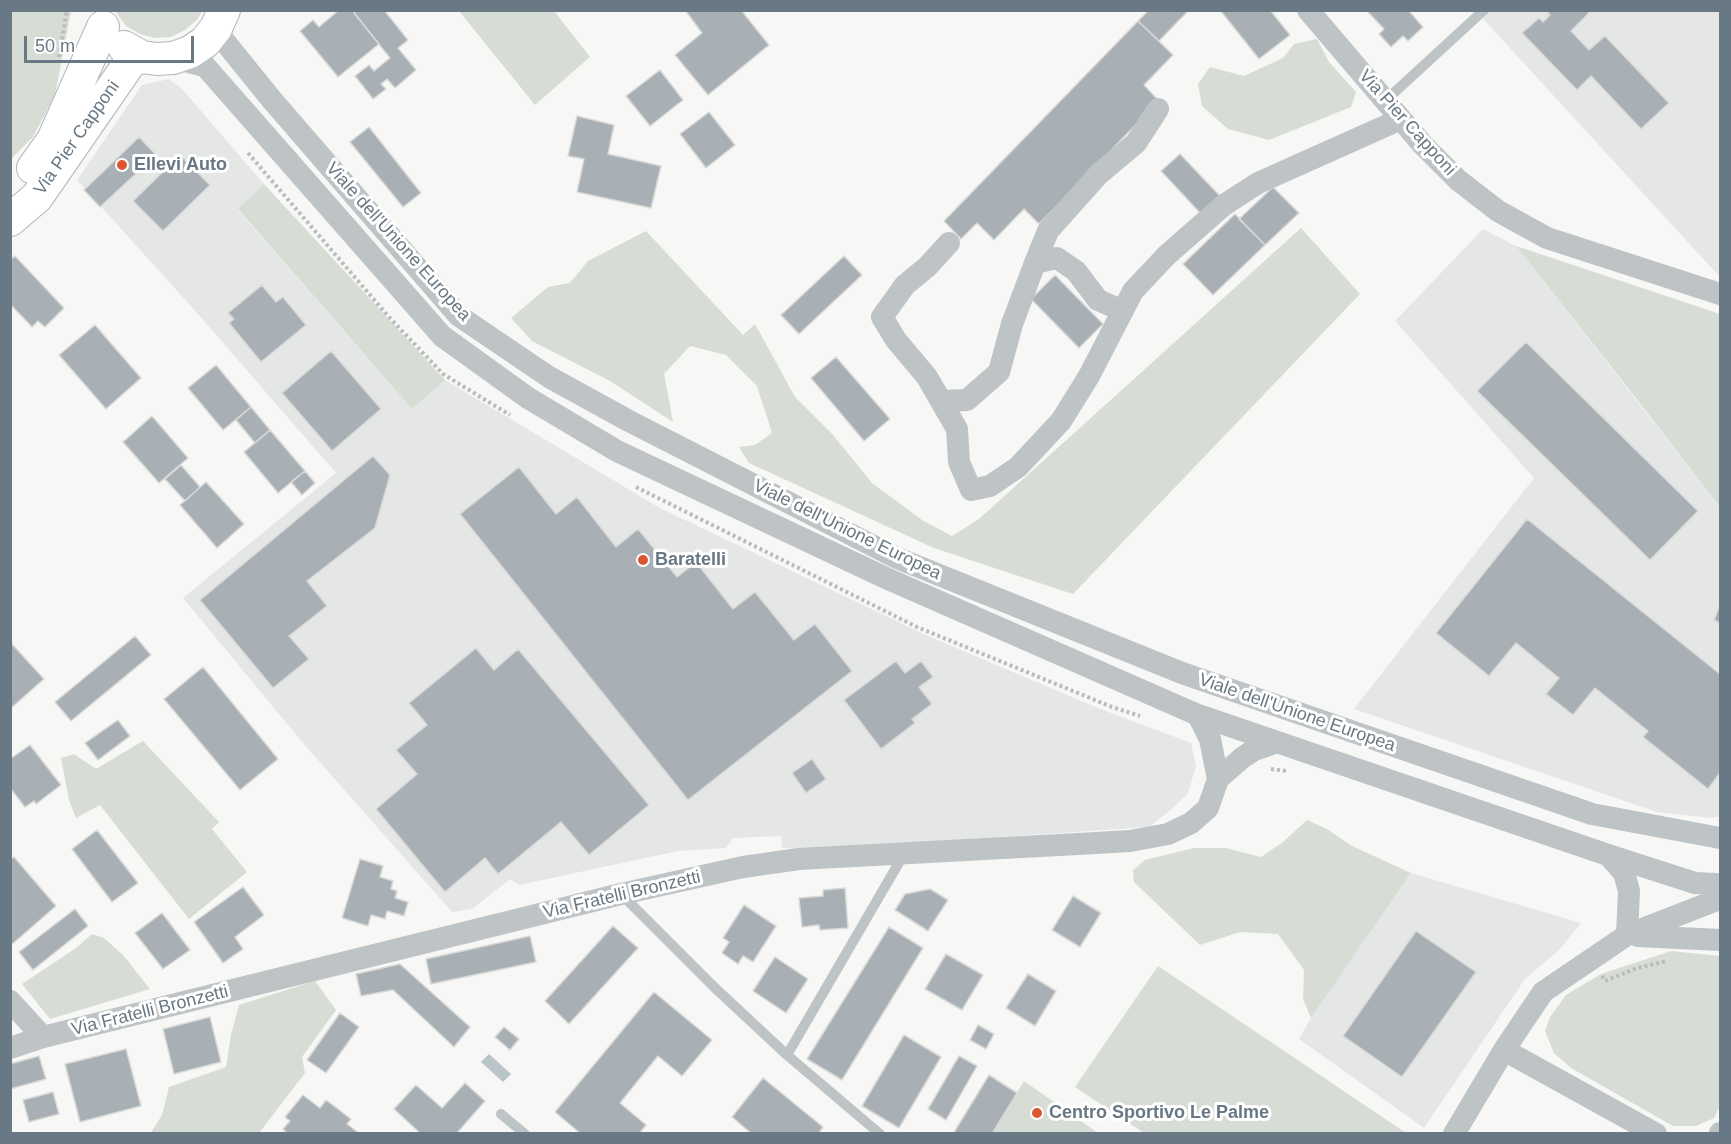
<!DOCTYPE html>
<style>
body{margin:0}
#map{position:relative;width:1731px;height:1144px;overflow:hidden;background:#f7f7f5;font-family:Helvetica,sans-serif}
canvas{display:block}
.frame{position:absolute;inset:0;border:12px solid #687884;pointer-events:none}
.scale{position:absolute;left:24px;top:36px;width:170px;height:27px;box-sizing:border-box;border:3px solid #687884;border-top:0;padding-left:8px;font-size:18px;line-height:21px;white-space:nowrap;color:#687884;-webkit-text-stroke:4px #fff;paint-order:stroke}
</style>
<div id="map">
<canvas width="1731" height="1144"></canvas>
<div class="frame"></div>
<div class="scale">50 m</div>
</div>
<script>
const ctx = document.querySelector('canvas').getContext('2d');
ctx.lineJoin = 'round';
function fill(path, color) {
  ctx.fillStyle = color;
  ctx.fill(path, 'evenodd');
}
function poly(rows) {
  const path = new Path2D();
  for (const r of rows) {
    path.moveTo(r[0], r[1]);
    for (let i = 2; i < r.length; i += 2) path.lineTo(r[i], r[i + 1]);
  }
  return path;
}
function strokePath(path, color, width, dash) {
  ctx.strokeStyle = color;
  ctx.lineWidth = width;
  ctx.lineCap = dash ? 'butt' : 'round';
  ctx.setLineDash(dash || []);
  ctx.stroke(path);
}
function label(font, color, halo, rows, align = 'center') {
  ctx.font = font + ' Helvetica,sans-serif';
  ctx.lineWidth = 6;
  ctx.setLineDash([]);
  ctx.textBaseline = 'middle';
  ctx.strokeStyle = halo;
  ctx.fillStyle = color;
  for (const [text, x, y, turn = 0] of rows) {
    ctx.save();
    ctx.translate(x, y);
    ctx.rotate((+turn || 0) * Math.PI / 180);
    ctx.textAlign = isNaN(turn) ? turn : align;
    if (halo) ctx.strokeText(text, 0, 0);
    ctx.fillText(text, 0, 0);
    ctx.restore();
  }
}
const built = poly([
 [1476,11,1720,11,1720,275,1718,275],
 [169,79,183,90,264,184,238,210,412,409,445,380,660,508,928,636,1098,708,1191,743,1196,766,1188,793,1173,808,1149,827,816,849,782,848,781,836,733,838,726,848,678,851,519,885,510,879,472,909,452,912,303,743,183,598,336,473,198,314,77,180,142,85],
 [1483,229,1516,246,1720,507,1720,816,1711,818,1657,812,1354,709,1534,478,1395,321],
 [1411,873,1581,923,1559,950,1525,979,1424,1128,1299,1039,1311,1018]
]);
const green = poly([
 [11,10,71,11,55,95,33,137,11,159],
 [115,11,115,10,202,11,197,20,185,30,171,37,155,38,140,34,126,26],
 [459,11,554,11,590,57,535,105],
 [1317,39,1329,62,1356,92,1351,107,1269,140,1228,129,1202,106,1198,84,1210,67,1244,76,1283,58,1294,44],
 [264,184,445,380,412,409,238,209],
 [1301,228,1360,294,1073,594,934,548,749,463,739,447,755,445,772,433,757,386,726,355,690,346,664,374,673,422,610,381,532,341,511,318,548,287,570,283,588,261,646,231,743,335,755,324,795,397,833,435,872,483,922,520,952,536,979,519],
 [1516,246,1720,314,1720,507,1632,393],
 [143,741,219,822,212,829,247,872,189,919,100,805,76,818,69,800,61,758,74,754,96,769],
 [1307,820,1327,829,1352,846,1411,873,1311,1018,1303,999,1304,970,1278,934,1240,932,1200,945,1134,882,1133,870,1145,860,1194,848,1226,848,1261,857,1283,842],
 [92,934,104,938,123,955,150,989,50,1019,22,984,76,948],
 [1671,951,1720,956,1720,1106,1714,1118,1696,1126,1673,1126,1571,1068,1554,1053,1545,1031,1550,1017,1566,995,1601,974],
 [1158,966,1406,1133,1144,1133,1075,1087],
 [315,981,336,1010,302,1057,305,1073,259,1133,150,1134,162,1115,169,1087,226,1067,231,1035,239,1005],
 [1024,1081,1098,1133,992,1134]
]);
const water = poly([
 [489,1054,511,1074,503,1082,481,1062]
]);
const building = poly([
 [339,10,352,10,379,44,338,77,300,31,313,20,319,27,339,10],
 [357,10,384,10,408,40,398,48,416,70,395,88,387,79,381,84,386,89,373,99,355,76,369,65,374,71,390,58,354,13,357,10],
 [685,10,741,10,769,45,708,95,675,55,702,33,685,10],
 [1149,10,1189,10,1159,41,1138,21,1149,10],
 [1220,10,1270,10,1290,35,1259,59,1220,10],
 [1370,10,1408,10,1423,27,1408,41,1403,36,1391,47,1379,34,1384,29,1368,12,1370,10],
 [1546,10,1587,10,1589,13,1571,31,1589,50,1605,36,1669,103,1641,129,1591,76,1577,90,1522,33,1539,18,1543,22,1550,15,1546,10],
 [1138,21,1173,55,1144,85,1159,101,1039,224,1024,209,994,240,977,223,961,239,944,221,1138,21],
 [660,70,683,100,650,126,626,96,660,70],
 [709,112,735,145,706,168,680,134,709,112],
 [577,116,614,125,608,154,661,166,651,208,577,192,584,159,568,156,577,116],
 [369,127,421,193,403,207,350,142,369,127],
 [139,137,156,155,100,207,84,190,139,137],
 [1180,154,1221,197,1202,215,1161,171,1180,154],
 [180,155,210,185,163,231,133,201,180,155],
 [1273,187,1299,213,1265,245,1239,219,1273,187],
 [1235,214,1265,245,1213,295,1183,264,1235,214],
 [15,256,64,308,45,327,38,321,32,327,10,304,10,260,15,256],
 [844,256,862,275,799,334,781,315,844,256],
 [1055,275,1103,324,1079,348,1031,299,1055,275],
 [262,285,276,302,283,297,306,325,261,362,229,323,234,319,228,313,262,285],
 [95,325,141,378,106,409,59,355,95,325],
 [1526,342,1698,511,1650,560,1477,391,1526,342],
 [331,351,381,409,332,451,282,393,331,351],
 [836,357,890,419,864,441,811,378,836,357],
 [216,365,251,407,223,430,188,388,216,365],
 [251,407,270,430,255,443,236,420,251,407],
 [152,416,188,458,159,483,123,442,152,416],
 [270,430,305,471,278,493,244,452,270,430],
 [373,456,390,475,375,528,307,581,327,606,289,636,309,659,273,688,200,600,373,456],
 [181,465,200,487,185,501,165,479,181,465],
 [519,467,556,514,577,497,616,547,638,529,677,577,696,562,733,609,755,592,794,640,815,624,852,671,688,800,460,514,519,467],
 [305,471,315,483,302,495,291,482,305,471],
 [206,482,244,524,217,548,180,505,206,482],
 [1527,519,1720,674,1720,773,1708,789,1643,737,1648,731,1595,688,1573,715,1546,694,1559,678,1516,643,1489,676,1436,633,1527,519],
 [1720,605,1720,623,1714,620,1720,605],
 [135,636,151,655,71,721,55,702,135,636],
 [10,642,44,679,10,709,10,642],
 [476,648,494,670,518,649,649,805,589,855,561,822,498,874,485,858,445,892,376,809,417,774,396,750,427,725,409,703,476,648],
 [896,661,905,673,921,661,933,677,919,687,932,704,912,719,915,723,881,749,844,700,896,661],
 [203,667,278,759,240,790,164,699,203,667],
 [118,720,130,736,98,760,85,743,118,720],
 [30,745,61,785,36,804,34,801,25,807,10,788,10,759,30,745],
 [812,759,826,779,806,793,792,773,812,759],
 [97,830,138,883,112,902,72,849,97,830],
 [14,857,56,906,10,946,10,860,14,857],
 [360,859,383,866,380,877,393,881,391,889,397,891,395,898,408,902,404,916,387,911,385,919,371,915,368,926,342,918,360,859],
 [243,887,264,915,235,937,243,949,223,963,194,922,243,887],
 [845,888,848,928,820,930,819,925,802,927,799,898,823,896,823,890,845,888],
 [930,889,948,900,928,931,895,910,905,894,930,889],
 [1073,896,1101,913,1080,947,1052,930,1073,896],
 [744,905,776,926,753,962,743,956,738,964,722,953,729,942,723,938,744,905],
 [75,909,88,926,33,970,19,952,75,909],
 [162,913,190,950,163,969,135,933,162,913],
 [613,926,638,948,569,1024,545,1001,613,926],
 [889,927,923,948,842,1080,807,1059,889,927],
 [1416,931,1476,972,1402,1077,1343,1036,1416,931],
 [530,936,536,962,431,984,426,959,530,936],
 [946,954,983,975,962,1010,925,989,946,954],
 [775,957,808,979,786,1013,753,991,775,957],
 [400,964,470,1027,454,1047,393,990,361,996,356,974,400,964],
 [1028,974,1056,991,1035,1026,1006,1008,1028,974],
 [654,992,712,1040,682,1076,658,1056,620,1103,646,1125,639,1134,581,1134,555,1112,654,992],
 [340,1013,359,1027,326,1073,307,1060,340,1013],
 [210,1017,221,1062,174,1074,163,1029,210,1017],
 [978,1025,994,1034,986,1049,970,1040,978,1025],
 [504,1027,519,1039,510,1050,495,1037,504,1027],
 [904,1035,941,1057,899,1128,862,1106,904,1035],
 [126,1049,141,1106,80,1122,65,1064,126,1049],
 [39,1056,46,1079,10,1089,10,1064,39,1056],
 [959,1056,977,1066,946,1120,928,1109,959,1056],
 [989,1075,1017,1093,992,1134,953,1134,989,1075],
 [763,1078,823,1127,818,1134,752,1134,732,1117,763,1078],
 [465,1083,485,1101,456,1134,421,1134,394,1109,416,1085,442,1108,465,1083],
 [53,1092,59,1114,29,1122,23,1100,53,1092],
 [303,1095,320,1108,326,1100,351,1119,347,1124,360,1134,288,1134,283,1129,290,1121,285,1117,303,1095]
]);
const path = poly([
 [59,57,67,10],
 [248,153,389,317,443,374,510,415],
 [636,487,917,627,1112,707,1140,716],
 [1271,769,1287,771],
 [1602,976,1605,981,1637,968,1667,961]
]);
const service = poly([
 [1385,101,1484,10],
 [621,894,714,987,787,1055,880,1134],
 [787,1055,904,854],
 [501,1114,525,1134]
]);
const minor = poly([
 [1308,10,1423,145,1458,180,1498,211,1547,238,1720,294],
 [216,28,221,37,272,100,459,316,549,377,629,421,897,558,1182,673,1592,814,1720,838],
 [173,58,205,66,442,336,528,398,617,451,888,579,1198,715,1608,855,1695,883,1716,884],
 [949,243,927,267,905,285,882,317,896,340,927,377,957,429,959,462,971,490,990,486,1018,467,1061,421,1089,376,1133,291,1167,255,1224,205,1258,183,1401,119],
 [1035,263,1048,231,1099,174,1136,143,1158,109],
 [942,401,967,400,999,372,1012,324,1035,263,1057,258,1076,271,1098,300,1123,311],
 [1198,715,1210,739,1218,779],
 [1608,855,1624,873,1629,891,1627,935],
 [1638,936,1720,940],
 [10,1001,43,1037],
 [10,1048,43,1037,621,894,743,867,799,859,1096,843,1130,841,1168,834,1191,823,1208,808,1218,779,1242,758,1254,750,1277,742],
 [1504,1050,1656,1134],
 [1454,1134,1504,1050,1543,992,1627,935,1717,900],
 [1720,1134,1720,1133]
]);
const secondary = poly([
 [124,47,142,57,157,59,173,58,190,52,205,42,216,28,224,10],
 [33,168,53,140,103,27],
 [10,220,37,197,131,61,142,57]
]);
const markers = [
 [122,165,6,"#da5632"],
 [643,560,6,"#da5632"],
 [1037,1113,6,"#da5632"]
];
const streetNames = [
 ["Via Pier Capponi",1407,123,48],
 ["Via Pier Capponi",77,138,-55],
 ["Viale dell'Unione Europea",398,242,48],
 ["Viale dell'Unione Europea",847,530,26],
 ["Viale dell'Unione Europea",1297,713,19],
 ["Via Fratelli Bronzetti",622,895,-13],
 ["Via Fratelli Bronzetti",150,1011,-14]
];
const poiNames = [
 ["Ellevi Auto",134,165],
 ["Baratelli",655,560],
 ["Centro Sportivo Le Palme",1049,1113]
];
fill(built, '#e5e6e6');
fill(green, '#d7dcd4');
fill(water, '#b8c4c8');
fill(building, '#a8b0b5');
strokePath(building, '#d9d9d7', 1.5);
strokePath(secondary, '#b1b7bb', 34);
strokePath(path, '#b9bcbe', 4, [3, 3]);
strokePath(service, '#bec3c6', 10);
strokePath(minor, '#bec3c6', 22);
strokePath(secondary, '#fff', 32);
for (const [x, y, r, color] of markers) {
  const dot = new Path2D();
  dot.arc(x, y, r, 0, 2 * Math.PI);
  ctx.fillStyle = color;
  ctx.fill(dot);
  strokePath(dot, '#fff', 2);
}
label('18px', '#687884', '#fff', streetNames);
label('bold 18px', '#687884', '#fff', poiNames, 'left');
</script>
